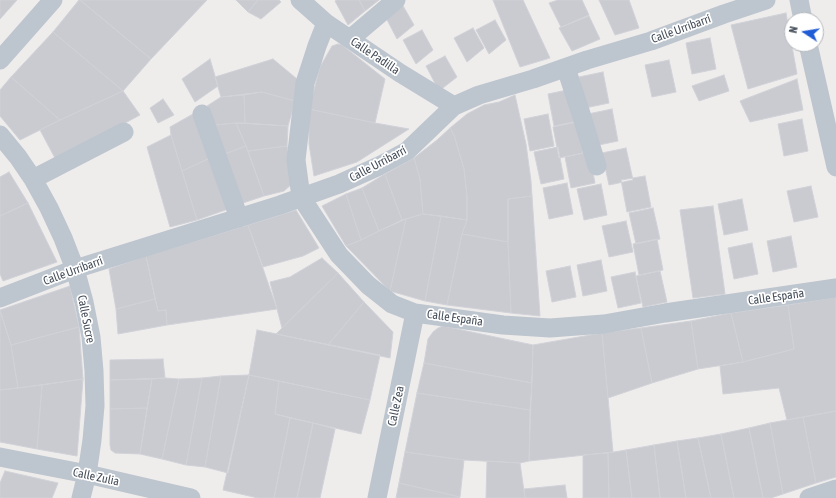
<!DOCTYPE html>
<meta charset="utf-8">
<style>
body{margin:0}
#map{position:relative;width:836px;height:498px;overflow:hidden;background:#efecec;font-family:"Asap Condensed",sans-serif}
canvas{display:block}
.north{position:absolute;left:784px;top:12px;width:40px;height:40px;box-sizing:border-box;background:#fff;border:1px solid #b5b8bd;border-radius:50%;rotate:282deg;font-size:11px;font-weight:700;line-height:16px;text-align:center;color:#454e59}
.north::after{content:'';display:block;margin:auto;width:14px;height:18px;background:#205cd5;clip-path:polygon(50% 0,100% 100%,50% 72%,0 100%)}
</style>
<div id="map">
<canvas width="836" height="498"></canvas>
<div class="north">N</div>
</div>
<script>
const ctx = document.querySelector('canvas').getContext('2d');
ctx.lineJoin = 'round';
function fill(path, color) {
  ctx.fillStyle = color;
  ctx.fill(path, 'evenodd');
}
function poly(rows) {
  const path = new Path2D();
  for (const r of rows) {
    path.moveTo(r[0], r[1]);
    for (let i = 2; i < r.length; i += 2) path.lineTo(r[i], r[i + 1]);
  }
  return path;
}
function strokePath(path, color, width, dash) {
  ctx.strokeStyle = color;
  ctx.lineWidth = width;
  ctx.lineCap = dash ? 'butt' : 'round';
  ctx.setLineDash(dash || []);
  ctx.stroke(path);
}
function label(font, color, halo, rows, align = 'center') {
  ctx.font = font + ' "Asap Condensed",sans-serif';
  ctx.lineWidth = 3.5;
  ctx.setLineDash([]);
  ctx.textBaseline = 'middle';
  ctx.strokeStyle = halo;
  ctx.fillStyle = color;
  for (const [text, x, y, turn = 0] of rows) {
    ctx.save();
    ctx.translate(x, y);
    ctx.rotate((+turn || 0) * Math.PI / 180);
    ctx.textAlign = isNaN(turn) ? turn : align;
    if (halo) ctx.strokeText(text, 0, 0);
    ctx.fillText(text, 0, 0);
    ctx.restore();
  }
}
const building = poly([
 [0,0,17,0,0,19,0,0],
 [79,0,80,0,151,59,123,91,53,32,79,0],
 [80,0,207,0,151,59,80,0],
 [236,0,258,0,248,12,236,0],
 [258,0,279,0,281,2,261,19,248,12,258,0],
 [337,0,359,0,365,11,348,25,335,1,337,0],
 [359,0,379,0,365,11,359,0],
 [493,0,523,0,550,58,520,67,493,0],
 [558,0,582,0,589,15,561,27,549,3,558,0],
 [599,0,629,0,639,28,615,35,599,0],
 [402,4,414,25,397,39,384,14,402,4],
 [786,13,797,74,748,89,731,25,786,13],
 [589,16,600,39,572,51,559,28,589,16],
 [495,20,506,40,489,54,476,30,495,20],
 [473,28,484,48,467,62,454,38,473,28],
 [422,30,433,50,416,64,403,40,422,30],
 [53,32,123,91,60,120,11,77,53,32],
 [710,38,716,69,692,74,686,43,710,38],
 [338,44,342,45,385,79,375,123,309,109,320,67,332,46,338,44],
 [445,56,457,77,439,91,426,66,445,56],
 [210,59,218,86,195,102,182,79,210,59],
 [273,59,297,79,295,101,262,92,221,97,215,77,273,59],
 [669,60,676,92,652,97,645,65,669,60],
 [603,72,609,103,585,108,579,77,603,72],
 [724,75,729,91,699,101,692,86,724,75],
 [11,77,60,120,20,140,0,116,0,90,11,77],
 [797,79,803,110,750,122,740,101,797,79],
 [572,89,578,121,554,126,548,94,572,89],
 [123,91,140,115,56,160,40,130,60,120,123,91],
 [262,92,295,101,288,126,245,123,244,95,262,92],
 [244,95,245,123,236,123,215,125,207,106,221,97,244,95],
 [515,95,526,144,531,181,532,196,508,199,508,242,462,234,467,220,467,196,464,169,454,135,450,128,467,114,484,105,499,102,515,95],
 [163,99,174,115,158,123,150,108,163,99],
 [309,109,375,123,409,129,357,162,314,176,309,144,309,109],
 [612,109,618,141,594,146,588,114,612,109],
 [193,114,210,158,182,171,171,135,170,127,193,114],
 [548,114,554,146,530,151,524,119,548,114],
 [802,119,808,151,784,156,778,124,802,119],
 [577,122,583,153,559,158,553,127,577,122],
 [236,123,288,126,287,146,248,151,236,123],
 [236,123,246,146,222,155,215,125,236,123],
 [450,128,454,135,464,169,467,196,467,220,423,214,420,179,414,158,437,140,450,128],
 [171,135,197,220,170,227,147,147,171,135],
 [246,146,264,196,240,204,222,155,246,146],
 [287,146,293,178,292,184,284,191,264,196,248,151,287,146],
 [558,147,564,179,541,184,534,152,558,147],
 [626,148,633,180,609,185,602,153,626,148],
 [589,152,595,183,571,188,565,157,589,152],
 [210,158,231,208,197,220,182,171,210,158],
 [414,158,420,179,423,214,402,220,385,174,414,158],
 [9,172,28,203,0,216,0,177,9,172],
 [385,174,402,220,379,231,362,188,385,174],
 [645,176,651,207,627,212,621,180,645,176],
 [567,183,573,214,549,219,543,188,567,183],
 [601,184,607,215,584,220,577,189,601,184],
 [811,186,818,217,794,222,787,191,811,186],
 [362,188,379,231,361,240,346,194,362,188],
 [346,194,361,240,346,246,322,206,346,194],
 [532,196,540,316,511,313,508,242,508,199,532,196],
 [742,199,748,230,724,235,718,204,742,199],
 [28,203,57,262,3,281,0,274,0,216,28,203],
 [713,206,725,294,693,298,680,210,713,206],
 [653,208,660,239,636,244,629,213,653,208],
 [296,210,319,248,303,256,263,267,248,225,296,210],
 [423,214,441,216,425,301,390,291,406,219,423,214],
 [441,216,467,220,462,234,447,305,425,301,441,216],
 [406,219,390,291,346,246,361,240,379,231,406,219],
 [626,221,633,252,609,257,602,226,626,221],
 [248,225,277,309,167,325,166,310,158,311,146,256,248,225],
 [462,234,508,242,511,313,447,305,462,234],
 [791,236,797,267,773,272,767,241,791,236],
 [657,239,663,270,639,275,633,244,657,239],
 [752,243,758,274,734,279,728,248,752,243],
 [146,256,155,299,116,309,109,269,146,256],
 [322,258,338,273,282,328,270,282,290,277,322,258],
 [601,260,607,291,583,296,577,265,601,260],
 [570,266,576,297,552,302,546,271,570,266],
 [660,271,667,302,643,307,636,276,660,271],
 [635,272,641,303,618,308,611,277,635,272],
 [338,273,364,302,328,345,276,334,338,273],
 [70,286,79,327,11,345,0,310,70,286],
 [836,297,836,411,787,420,779,388,723,394,720,366,743,362,794,349,788,305,836,297],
 [155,299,158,311,166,310,167,325,118,334,116,309,155,299],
 [364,302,393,332,390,358,328,345,364,302],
 [788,305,794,349,743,362,731,313,788,305],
 [0,311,11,345,18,388,0,390,0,311],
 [731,313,743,362,698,369,691,321,731,313],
 [691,321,698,369,652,383,641,328,691,321],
 [443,326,533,345,532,383,424,363,428,339,433,332,438,328,443,326],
 [79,327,83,379,18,388,11,345,79,327],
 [641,328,652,383,608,398,602,333,641,328],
 [257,330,380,355,370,400,249,375,257,330],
 [602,333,613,452,529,461,533,345,602,333],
 [163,359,165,378,110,380,110,360,163,359],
 [424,363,532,383,530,410,417,393,424,363],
 [249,375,228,473,205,467,221,376,249,375],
 [249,375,279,381,275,414,290,418,274,498,258,498,223,490,249,375],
 [221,376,205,467,186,465,202,378,221,376],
 [165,378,179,379,162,459,140,454,152,379,165,378],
 [202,378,186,465,162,459,179,379,202,378],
 [83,379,77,456,37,449,42,385,83,379],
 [152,379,147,408,110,409,110,380,152,379],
 [279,381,370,400,361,434,275,414,279,381],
 [42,385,37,449,0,442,0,390,42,385],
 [417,393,530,410,529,461,520,463,464,460,405,452,417,393],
 [147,408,140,454,115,453,111,450,110,445,110,409,147,408],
 [836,411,836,477,816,483,803,417,836,411],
 [803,417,816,483,783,494,770,423,803,417],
 [290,418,313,423,297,498,274,498,290,418],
 [313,423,335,429,320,498,297,498,313,423],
 [770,423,783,494,771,498,763,498,749,428,770,423],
 [749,428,763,498,734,498,721,434,749,428],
 [721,434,734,498,711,498,698,438,721,434],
 [698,438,711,498,686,498,677,441,698,438],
 [677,441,686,498,660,498,654,445,677,441],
 [654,445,660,498,632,498,626,450,654,445],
 [626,450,632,498,609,498,608,453,626,450],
 [405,452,464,460,460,497,399,483,405,452],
 [608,453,609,498,583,498,583,455,608,453],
 [487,461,520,463,525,498,486,498,487,461],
 [5,471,58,483,52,498,0,498,0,483,5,471],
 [399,483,460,497,459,498,396,498,399,483],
 [565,485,567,498,525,498,524,489,565,485]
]);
const minor = poly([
 [300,0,326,23,400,73,454,106],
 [799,0,803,20],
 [326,23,317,46,305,83,296,160,301,197,339,255,368,285,392,304,415,313,503,325,550,328,604,324,665,313,836,288],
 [350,39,396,0],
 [808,44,836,167],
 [0,60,53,0],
 [566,68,582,117,597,166],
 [202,114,239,218],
 [0,135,18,157,33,179,49,208,63,238,75,269,84,302,91,337,94,371,95,406,92,440,87,474,81,498],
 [33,179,124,132],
 [0,298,75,269,280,205,339,184,379,166,407,151,454,106,479,95,533,79,587,60,651,41,724,14,766,0],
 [0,457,87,474,191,498],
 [377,498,415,313],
 [809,498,836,489]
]);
const streetNames = [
 ["Calle Urribarrí",681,29,-20],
 ["Calle Padilla",375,56,34],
 ["Calle Urribarrí",378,164,-28],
 ["Calle Urribarrí",73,271,-20],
 ["Calle España",776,297,-8],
 ["Calle España",455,318,8],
 ["Calle Sucre",86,319,79],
 ["Calle Zea",396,406,-78],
 ["Calle Zulia",96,477,12]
];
fill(building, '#c9cbd1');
strokePath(building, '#d0d2d8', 1);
strokePath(minor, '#bdc5ce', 19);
label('12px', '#454e59', '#fff', streetNames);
</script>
